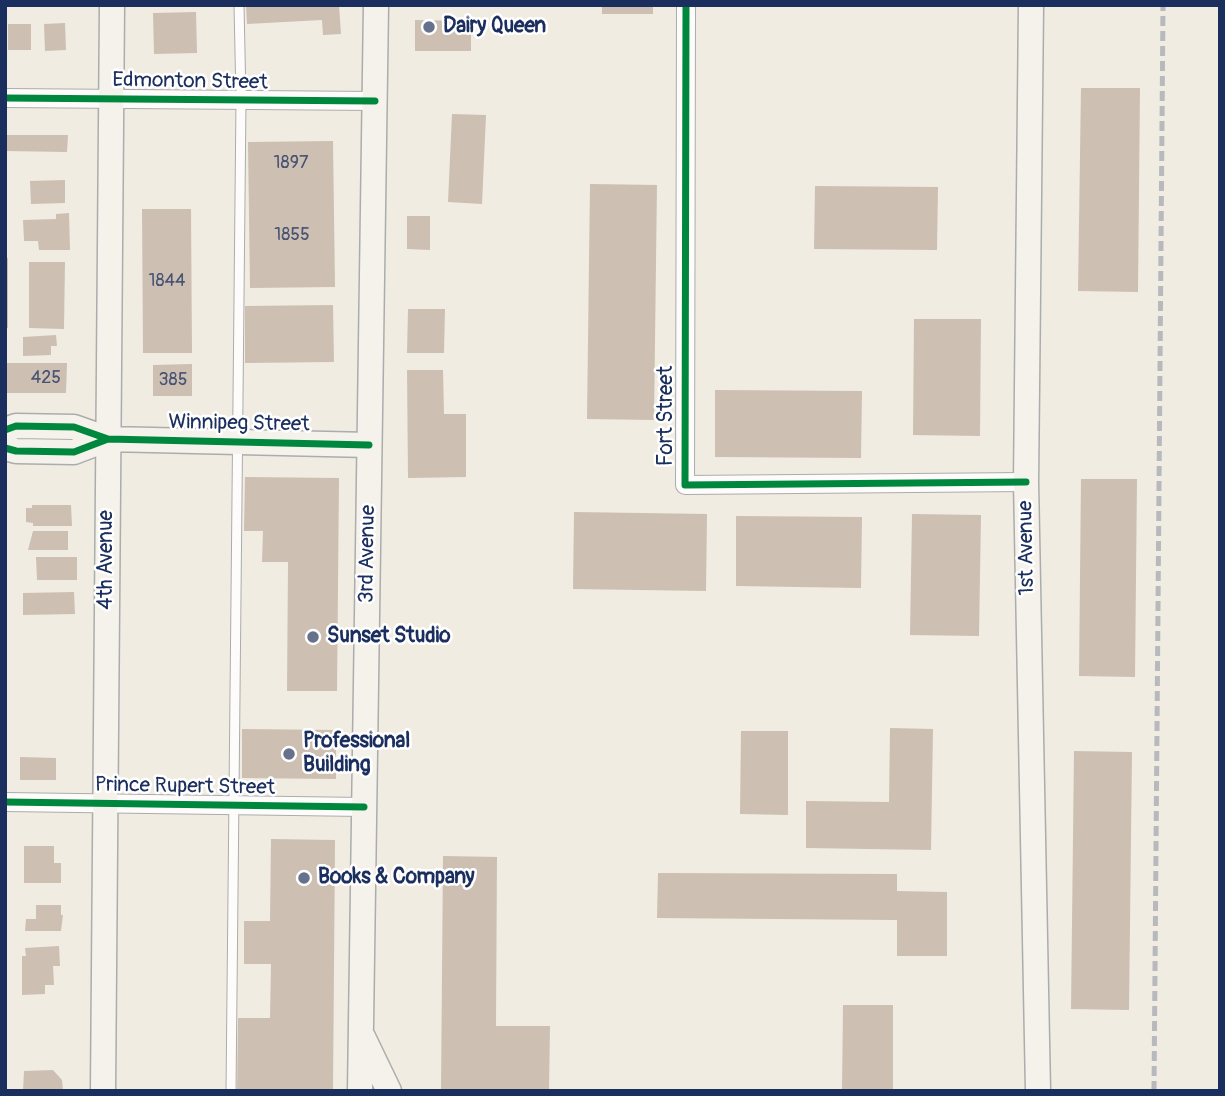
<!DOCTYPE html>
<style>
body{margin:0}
#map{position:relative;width:1225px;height:1096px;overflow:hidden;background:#f0ece2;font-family:Pangolin,sans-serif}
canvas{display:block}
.frame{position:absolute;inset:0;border:7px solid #1b2f5e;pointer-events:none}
</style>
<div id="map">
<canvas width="1225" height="1096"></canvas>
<div class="frame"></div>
</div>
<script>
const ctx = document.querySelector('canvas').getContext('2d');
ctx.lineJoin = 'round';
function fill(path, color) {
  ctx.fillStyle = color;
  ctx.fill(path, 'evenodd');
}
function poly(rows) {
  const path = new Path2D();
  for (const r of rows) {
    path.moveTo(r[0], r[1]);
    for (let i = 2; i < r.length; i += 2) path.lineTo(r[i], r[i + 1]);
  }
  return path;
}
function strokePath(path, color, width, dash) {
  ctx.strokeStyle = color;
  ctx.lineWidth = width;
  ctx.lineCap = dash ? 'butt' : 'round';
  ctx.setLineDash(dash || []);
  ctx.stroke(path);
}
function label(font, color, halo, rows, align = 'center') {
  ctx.font = font + ' Pangolin,sans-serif';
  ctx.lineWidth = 5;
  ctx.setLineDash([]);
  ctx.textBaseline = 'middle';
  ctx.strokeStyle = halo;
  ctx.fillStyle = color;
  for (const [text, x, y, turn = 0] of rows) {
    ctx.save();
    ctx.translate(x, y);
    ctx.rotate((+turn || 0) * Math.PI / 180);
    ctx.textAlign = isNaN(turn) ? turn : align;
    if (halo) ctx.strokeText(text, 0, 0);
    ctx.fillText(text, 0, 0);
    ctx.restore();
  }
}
const building = poly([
 [246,5,339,5,341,34,323,35,322,20,247,24],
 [602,5,653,5,653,14,602,14],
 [196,12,197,53,154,54,153,13],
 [415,20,471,21,471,51,415,51],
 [65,23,66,50,45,51,44,24],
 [8,24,31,24,31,50,8,50],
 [1081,88,1140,88,1138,292,1078,291],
 [452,114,486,115,482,204,448,202],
 [5,135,68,135,67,152,5,151],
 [333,141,335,287,250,288,248,142],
 [65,180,65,203,31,204,30,181],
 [590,184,657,185,654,420,587,419],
 [815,186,938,187,937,250,814,249],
 [142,209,191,209,192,353,143,353],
 [69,213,70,250,39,250,38,241,24,241,23,220,56,219,56,214],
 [407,216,430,216,430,250,407,249],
 [5,258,8,258,8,328,5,328],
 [29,262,65,262,64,329,29,328],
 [333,305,334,362,245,363,245,306],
 [408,309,445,309,444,353,407,353],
 [914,319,981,319,980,436,913,435],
 [56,335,57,346,51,346,51,355,23,356,23,337],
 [5,363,67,363,66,393,5,393],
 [192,364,192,396,153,396,153,365],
 [407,370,443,370,444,414,466,414,466,477,408,478],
 [715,390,862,391,861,458,715,457],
 [245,477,339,478,337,691,287,691,288,562,262,562,263,531,244,531],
 [1081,479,1137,479,1135,677,1079,676],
 [32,505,71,505,72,526,33,526,33,523,26,522,26,508,32,508],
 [574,512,707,514,706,591,573,589],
 [912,514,981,515,979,636,910,635],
 [736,516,862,517,861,588,736,586],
 [33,531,68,531,68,550,28,550],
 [36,557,77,557,77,580,37,580],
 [74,592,75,614,23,615,23,593],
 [890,728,933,729,931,850,806,848,806,801,889,802],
 [242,729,336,730,336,779,242,778],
 [741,731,788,731,788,815,740,814],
 [1074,751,1132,752,1129,1010,1071,1009],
 [20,757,56,758,56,780,20,780],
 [271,839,335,840,333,1091,237,1091,238,1018,270,1018,271,964,244,964,244,921,270,921],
 [24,846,54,846,54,863,61,863,61,883,24,883],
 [443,856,497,857,496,1026,550,1026,549,1091,441,1091],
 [658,873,897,874,897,891,947,892,947,956,897,956,897,920,657,918],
 [36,905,61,905,61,915,63,915,61,931,25,931,26,919,36,919],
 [59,946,60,966,53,966,54,985,45,985,45,994,22,995,22,956,26,956,25,948],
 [843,1005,893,1005,893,1091,842,1091],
 [53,1070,62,1080,63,1091,23,1091,24,1071]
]);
const lane = poly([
 [231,1091,241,100,239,5]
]);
const street = poly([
 [686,5,685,485,1026,482],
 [5,98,375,101],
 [5,802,364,807]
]);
const secondary = poly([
 [1031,5,1026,482,1038,1091],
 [5,430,16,426,74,427,108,439,369,445],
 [5,448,16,451,74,452,108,439],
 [363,1037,389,1091],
 [103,1091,112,5],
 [360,1091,376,5]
]);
const rail = poly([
 [1154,1091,1163,5]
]);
const cycleway = poly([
 [686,5,685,485,1026,482],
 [5,98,375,101],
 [5,430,16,426,74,427,108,439,369,445],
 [5,448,16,451,74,452,108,439],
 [5,802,364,807]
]);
const markers = [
 [429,27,7,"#66718c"],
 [313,637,7,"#66718c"],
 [289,754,7,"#66718c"],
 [304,878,7,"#66718c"]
];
const numberNames = [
 ["1897",291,163],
 ["1855",292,235],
 ["1844",167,281],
 ["425",46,378],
 ["385",173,380]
];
const poiNames = [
 ["Dairy Queen",443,27],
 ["Sunset Studio",327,637],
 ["Professional",303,742],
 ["Building",303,766],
 ["Books & Company",318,878]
];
const streetNames = [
 ["Edmonton Street",190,82,1],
 ["Fort Street",667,416,-90],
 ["Winnipeg Street",239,424,1],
 ["1st Avenue",1027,548,-91],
 ["3rd Avenue",368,554,-89],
 ["4th Avenue",107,560,-90],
 ["Prince Rupert Street",185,787,1]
];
fill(building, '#cdbfb2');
strokePath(lane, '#abacac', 11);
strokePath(street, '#abacac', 20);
strokePath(secondary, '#abacac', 27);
strokePath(lane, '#fdfcfb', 9);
strokePath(street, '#fdfcfb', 18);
strokePath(secondary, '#f5f2ec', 24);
strokePath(rail, '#b7b9bd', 5, [10, 5]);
strokePath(cycleway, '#00873e', 7);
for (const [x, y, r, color] of markers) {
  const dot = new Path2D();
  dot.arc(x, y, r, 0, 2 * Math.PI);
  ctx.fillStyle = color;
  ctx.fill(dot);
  strokePath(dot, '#fff', 2.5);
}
label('18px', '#485373', null, numberNames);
label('bold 21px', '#1b2f5e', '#fff', poiNames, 'left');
label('21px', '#1b2f5e', '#fff', streetNames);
</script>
